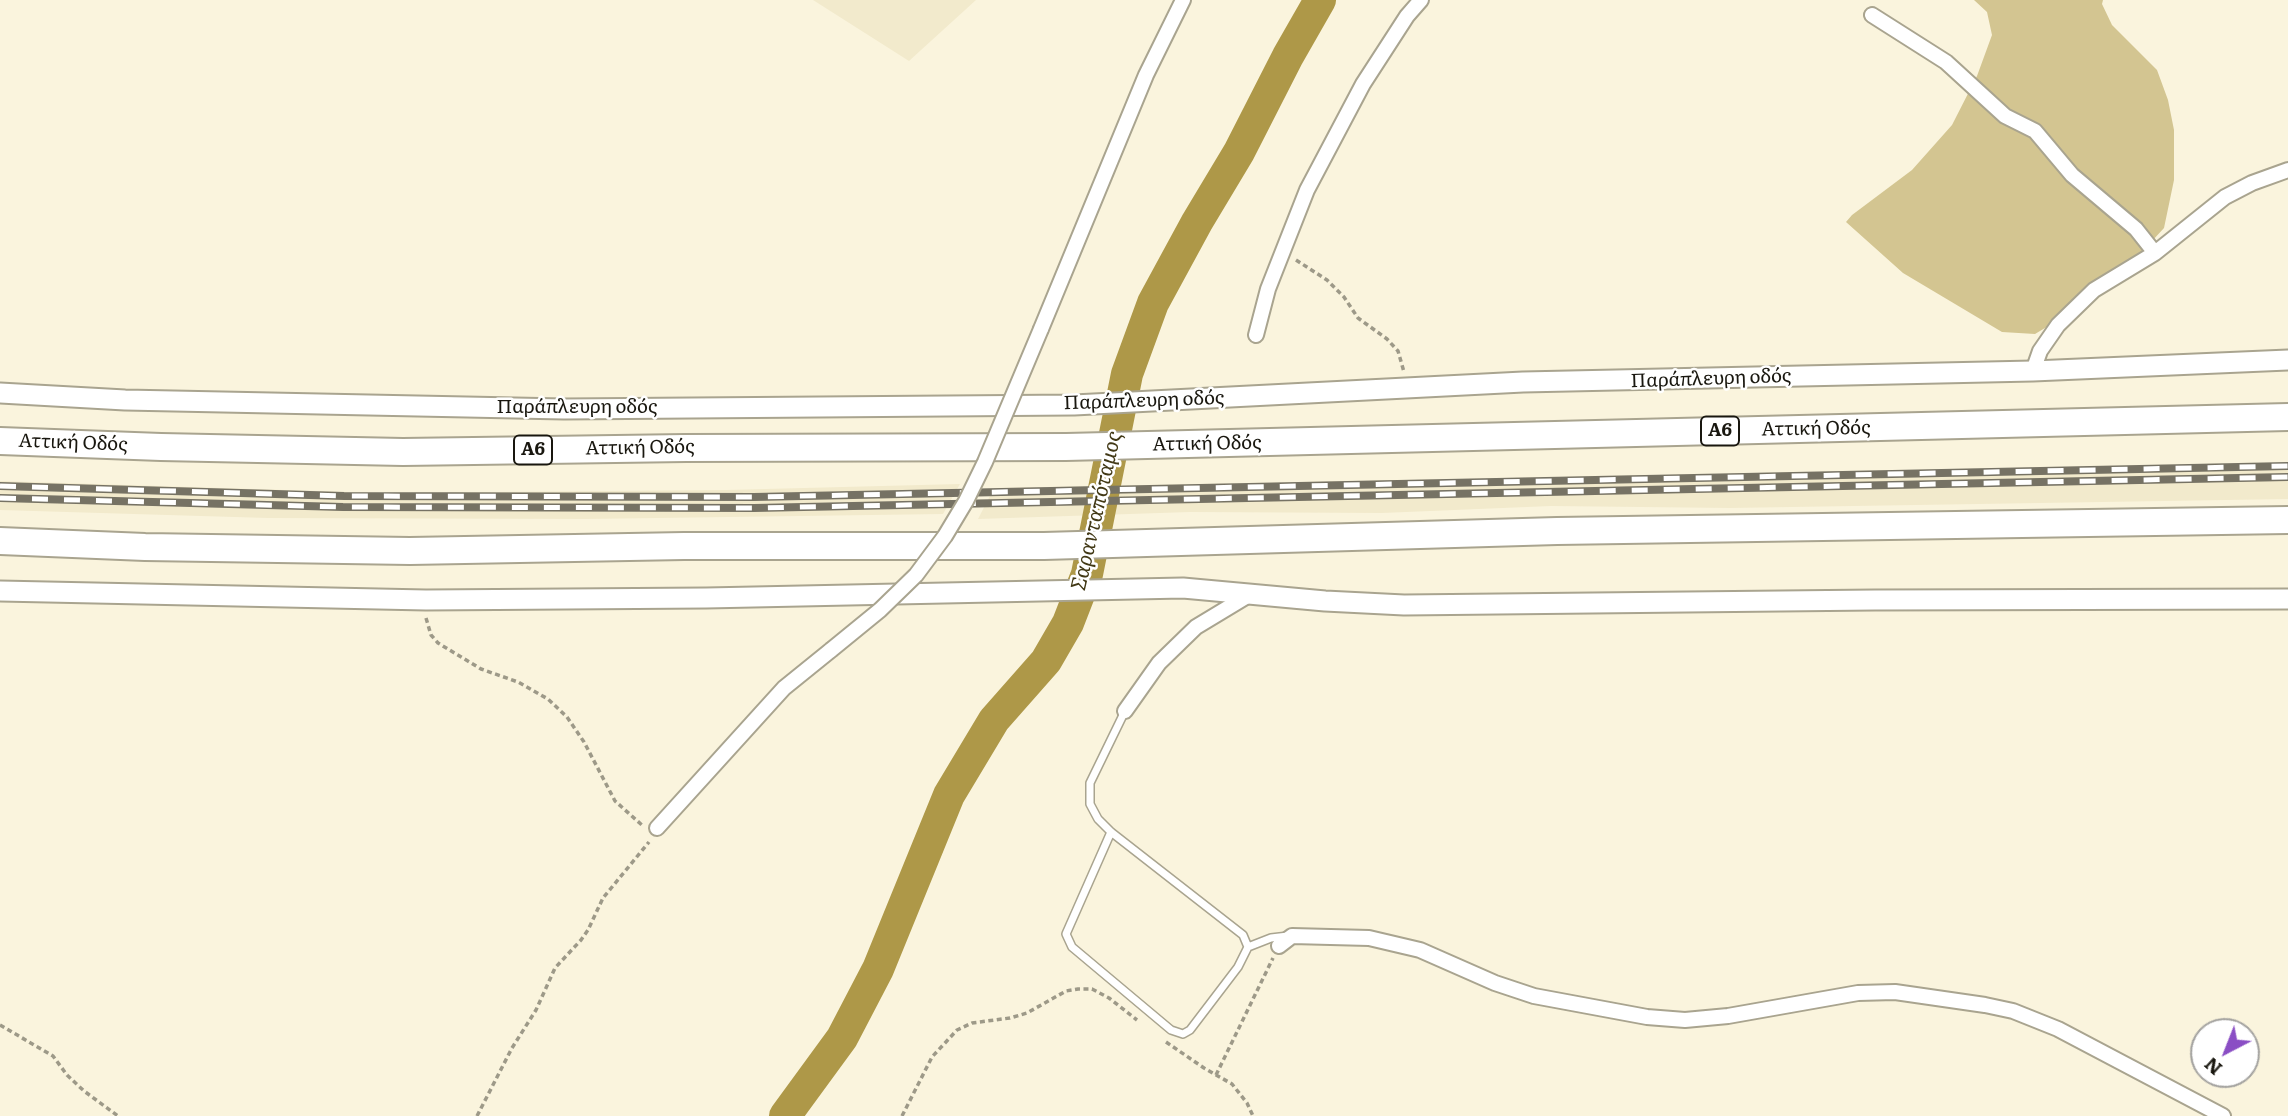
<!DOCTYPE html>
<meta charset="utf-8">
<style>
body{margin:0}
#map{position:relative;width:2288px;height:1116px;overflow:hidden;background:#faf4dd;font-family:Literata,serif}
canvas{display:block}
.north{position:absolute;left:2190px;top:1018px;width:70px;height:70px;box-sizing:border-box;background:#fff;border:2px solid #a3a29f;border-radius:50%;rotate:222deg;font-size:19px;font-weight:700;line-height:28px;text-align:center;color:#19170f}
.north::after{content:'';display:block;margin:auto;width:24px;height:32px;background:#8a4ec4;clip-path:polygon(50% 0,100% 100%,50% 72%,0 100%)}
</style>
<div id="map">
<canvas width="2288" height="1116"></canvas>
<div class="north">N</div>
</div>
<script>
const ctx = document.querySelector('canvas').getContext('2d');
ctx.lineJoin = 'round';
function fill(path, color) {
  ctx.fillStyle = color;
  ctx.fill(path, 'evenodd');
}
function poly(rows) {
  const path = new Path2D();
  for (const r of rows) {
    path.moveTo(r[0], r[1]);
    for (let i = 2; i < r.length; i += 2) path.lineTo(r[i], r[i + 1]);
  }
  return path;
}
function strokePath(path, color, width, dash) {
  ctx.strokeStyle = color;
  ctx.lineWidth = width;
  ctx.lineCap = dash ? 'butt' : 'round';
  ctx.setLineDash(dash || []);
  ctx.stroke(path);
}
function label(font, color, halo, rows, align = 'center') {
  ctx.font = font + ' Literata,serif';
  ctx.lineWidth = 5;
  ctx.setLineDash([]);
  ctx.textBaseline = 'middle';
  ctx.strokeStyle = halo;
  ctx.fillStyle = color;
  for (const [text, x, y, turn = 0] of rows) {
    ctx.save();
    ctx.translate(x, y);
    ctx.rotate((+turn || 0) * Math.PI / 180);
    ctx.textAlign = isNaN(turn) ? turn : align;
    if (halo) ctx.strokeText(text, 0, 0);
    ctx.fillText(text, 0, 0);
    ctx.restore();
  }
}
const built = poly([
 [813,0,976,0,909,61],
 [2288,463,2288,499,1730,508,1551,506,1382,513,1190,512,978,519,994,488],
 [0,481,380,493,726,490,960,484,943,514,586,519,268,518,0,510]
]);
const green = poly([
 [1974,0,2103,0,2102,4,2112,25,2157,70,2168,100,2174,130,2174,180,2164,228,2141,253,2081,293,2050,325,2035,334,2002,332,1903,273,1846,222,1852,215,1912,170,1952,125,1977,76,1992,35,1987,12]
]);
const river = poly([
 [785,1116,842,1038,878,969,949,795,994,720,1046,661,1068,623,1087,574,1127,374,1153,303,1197,222,1239,152,1288,56,1320,0]
]);
const path = poly([
 [1296,260,1327,280,1344,297,1358,318,1387,339,1398,351,1404,372],
 [426,618,431,635,438,643,481,669,518,682,548,699,567,717,584,742,615,801,643,826],
 [0,1025,53,1056,67,1075,84,1091,118,1116],
 [1166,1042,1204,1068,1232,1084,1247,1103,1253,1116],
 [1216,1075,1273,958],
 [477,1116,512,1048,536,1010,555,968,581,940,588,930,603,898,649,842],
 [902,1116,932,1057,957,1030,972,1023,1010,1018,1027,1013,1066,991,1078,989,1092,989,1109,998,1137,1020]
]);
const service = poly([
 [1125,711,1090,783,1090,804,1098,819,1111,832,1243,935,1248,947],
 [1111,832,1066,934,1072,947,1171,1030,1183,1034,1190,1030,1238,967,1248,947,1271,938,1288,936]
]);
const minor = poly([
 [1872,15,1946,62,2005,116,2035,131,2072,175,2136,229,2155,253],
 [1041,329,1146,75,1183,0],
 [1256,335,1268,289,1307,190,1363,84,1407,16,1421,0],
 [2033,371,2040,351,2058,325,2094,290,2155,253,2225,197,2252,183,2288,170],
 [1125,711,1159,663,1196,627,1249,595],
 [657,828,784,688,831,650],
 [1279,946,1292,936,1369,938,1420,950,1495,983,1534,996,1647,1017,1685,1020,1728,1016,1858,993,1895,992,1985,1005,2013,1011,2058,1029,2223,1116]
]);
const tertiary = poly([
 [0,393,125,400,564,409,1074,405,1523,382,2033,371,2288,360],
 [0,591,426,600,706,598,1183,588,1325,601,1404,605,1875,600,2288,599]
]);
const motorway = poly([
 [0,441,161,447,403,452,686,448,1066,447,2288,417],
 [0,541,145,547,410,551,684,546,1044,546,1557,531,2288,520]
]);
const rail = poly([
 [0,486,344,496,754,497,2288,466],
 [0,498,343,507,754,508,2288,477]
]);
const minorBridge = poly([
 [831,650,880,610,916,575,945,536,966,501,985,462,1041,329]
]);
const shields = [
 [1720,431,38],
 [533,450,38]
];
const shieldNames = [
 ["Α6",1720,431],
 ["Α6",533,450]
];
const streetNames = [
 ["Παράπλευρη οδός",1711,379,-2],
 ["Παράπλευρη οδός",1144,401,-2],
 ["Παράπλευρη οδός",577,407],
 ["Αττική Οδός",1816,429,-1],
 ["Αττική Οδός",73,443,2],
 ["Αττική Οδός",1207,444,-1],
 ["Αττική Οδός",640,448,-1]
];
const waterNames = [
 ["Σαρανταπόταμος",1097,511,-77]
];
fill(built, '#f2eacc');
fill(green, '#d3c591');
strokePath(river, '#ae9848', 32);
strokePath(service, '#a9a48f', 10);
strokePath(minor, '#a9a48f', 18);
strokePath(tertiary, '#a9a48f', 23);
strokePath(motorway, '#a9a48f', 30);
strokePath(path, '#9d9988', 3.5, [5, 3.5]);
strokePath(service, '#fff', 7);
strokePath(minor, '#fff', 14);
strokePath(tertiary, '#fff', 19);
strokePath(motorway, '#fff', 26);
strokePath(rail, '#767264', 8);
strokePath(rail, '#fff', 5, [16]);
strokePath(minorBridge, '#a9a48f', 18, []);
strokePath(minorBridge, '#fff', 14);
for (const [x, y, w] of shields) {
  const box = new Path2D();
  box.roundRect(x - w / 2, y - 14.5, w, 29, 5);
  ctx.fillStyle = '#fff';
  ctx.fill(box);
  strokePath(box, '#19170f', 2);
}
label('bold 18px', '#19170f', null, shieldNames);
label('19px', '#19170f', '#fff', streetNames);
label('italic 21px', '#423916', '#fff', waterNames);
</script>
